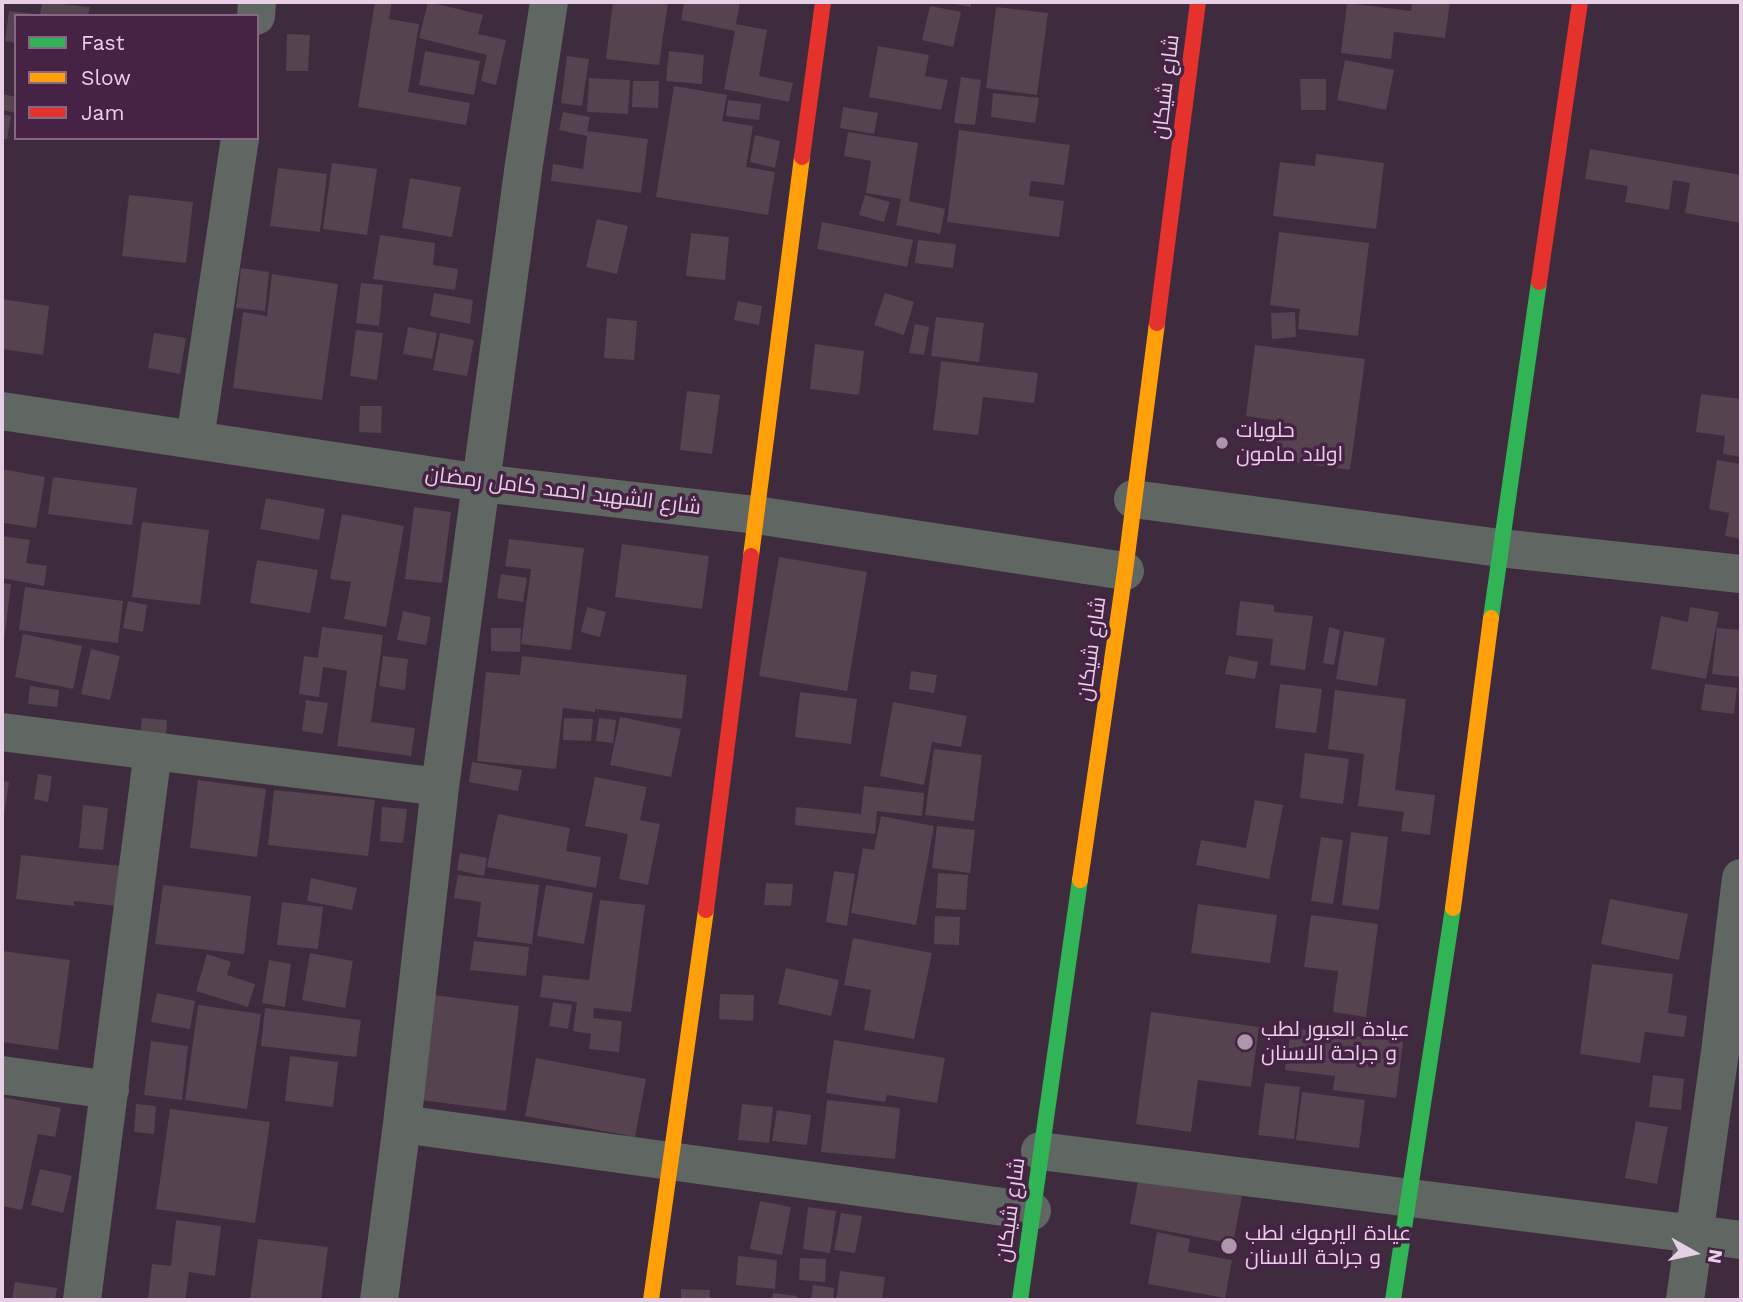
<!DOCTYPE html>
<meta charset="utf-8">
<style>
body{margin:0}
#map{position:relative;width:1743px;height:1302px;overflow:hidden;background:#3e2b3d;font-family:"Work Sans",sans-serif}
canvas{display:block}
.frame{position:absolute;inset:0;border:4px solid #e7d0e5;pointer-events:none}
.legend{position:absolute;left:14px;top:14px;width:245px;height:126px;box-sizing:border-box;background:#462345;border:2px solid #866885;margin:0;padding:9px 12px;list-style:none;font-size:21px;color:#e7d0e5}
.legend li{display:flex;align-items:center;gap:14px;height:35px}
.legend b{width:35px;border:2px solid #866885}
.north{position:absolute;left:1659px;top:1218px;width:70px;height:70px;-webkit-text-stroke:5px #462345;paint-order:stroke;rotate:99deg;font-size:19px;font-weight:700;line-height:28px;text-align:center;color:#e7d0e5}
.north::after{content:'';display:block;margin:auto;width:24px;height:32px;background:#e7d0e5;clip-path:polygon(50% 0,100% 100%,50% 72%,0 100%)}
</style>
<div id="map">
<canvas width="1743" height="1302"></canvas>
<div class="frame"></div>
<ul class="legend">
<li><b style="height:9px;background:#30b455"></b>Fast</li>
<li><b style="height:9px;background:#ff9f0a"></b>Slow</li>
<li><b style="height:9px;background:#e5322d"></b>Jam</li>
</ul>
<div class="north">N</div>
</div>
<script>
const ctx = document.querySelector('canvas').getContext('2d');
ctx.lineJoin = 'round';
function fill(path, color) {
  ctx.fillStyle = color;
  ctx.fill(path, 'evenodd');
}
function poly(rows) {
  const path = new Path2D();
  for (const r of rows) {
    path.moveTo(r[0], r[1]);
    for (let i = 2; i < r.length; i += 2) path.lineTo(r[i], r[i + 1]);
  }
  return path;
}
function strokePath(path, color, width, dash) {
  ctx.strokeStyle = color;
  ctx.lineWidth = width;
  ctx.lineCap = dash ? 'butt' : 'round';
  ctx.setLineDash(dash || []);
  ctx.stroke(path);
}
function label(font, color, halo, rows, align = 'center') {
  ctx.font = font + ' "Work Sans",Cairo,sans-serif';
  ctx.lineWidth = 7;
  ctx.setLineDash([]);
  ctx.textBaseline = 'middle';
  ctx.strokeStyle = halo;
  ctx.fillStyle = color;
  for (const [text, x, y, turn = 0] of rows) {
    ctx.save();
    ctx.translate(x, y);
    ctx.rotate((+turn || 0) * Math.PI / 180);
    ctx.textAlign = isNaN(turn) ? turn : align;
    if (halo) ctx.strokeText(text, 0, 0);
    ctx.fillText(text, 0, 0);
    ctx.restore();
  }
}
const building = poly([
 [42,2,90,7,88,16,40,16],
 [375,2,392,2,389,19,419,24,408,92,470,103,466,125,358,107],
 [428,2,483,15,478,34,506,40,496,85,481,81,487,55,419,38],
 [613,2,668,2,659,65,606,59],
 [684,2,740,2,736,24,767,30,759,76,793,83,789,102,724,89,735,31,681,20],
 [943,2,971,2,971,7],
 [1412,2,1450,2,1445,38,1394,32,1391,59,1341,53,1347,3,1411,11],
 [930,6,961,12,953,47,922,40],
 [996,7,1048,13,1037,95,986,88],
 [9,11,35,14,16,16,16,43,5,41],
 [287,34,310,35,308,71,286,71],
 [878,46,929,55,925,76,948,80,941,110,869,97],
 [425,51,480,61,474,95,419,85],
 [669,51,704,55,702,84,666,81],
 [567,56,589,59,582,106,561,103],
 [1345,60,1394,70,1386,110,1337,100],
 [961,77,981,80,975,125,954,123],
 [589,78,630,80,628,114,587,112],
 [1300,79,1326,79,1326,110,1301,110],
 [633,81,659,81,658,108,632,107],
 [674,86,727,95,722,121,753,126,746,167,775,172,768,215,656,197],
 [993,93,1039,98,1035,123,991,117],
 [2,94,16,97,16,113,2,110],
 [728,100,761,104,759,120,726,116],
 [843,107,878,113,874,134,840,128],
 [563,112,590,117,587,131,648,139,641,193,551,181,553,164,583,169,587,136,559,130],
 [2,114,11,116,7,139,2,139],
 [959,130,1070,145,1064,185,1031,181,1029,196,1064,201,1059,237,947,222],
 [848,132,918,143,909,201,945,209,940,234,896,225,901,199,866,193,871,161,844,156],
 [755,135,780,141,775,168,750,162],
 [1590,149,1741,175,1741,223,1685,213,1690,183,1673,180,1669,210,1625,202,1628,186,1585,179],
 [1316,154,1384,163,1376,229,1273,216,1280,162,1315,166],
 [332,163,377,169,367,235,323,229],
 [278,168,327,174,320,232,270,226],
 [410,178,461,187,452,237,402,228],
 [129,195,193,202,186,263,122,256],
 [865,195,890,202,884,222,859,215],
 [597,219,628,226,617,274,586,267],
 [822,222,913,240,907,267,817,249],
 [1279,232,1369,243,1358,336,1298,329,1300,309,1270,305],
 [691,233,729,237,725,280,686,276],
 [380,235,435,243,433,265,458,269,455,290,373,279],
 [918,240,956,244,953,268,915,263],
 [241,268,269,272,265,311,236,308],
 [272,274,338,284,322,400,233,388,243,312,267,316],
 [361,283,383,285,379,326,356,323],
 [434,293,473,300,470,324,430,316],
 [885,293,914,302,904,335,874,325],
 [2,299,49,306,43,355,2,349],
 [738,301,762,306,759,325,734,320],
 [1295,312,1296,337,1272,339,1271,313],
 [936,317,984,323,979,362,931,356],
 [607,318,637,321,634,360,604,358],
 [915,324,929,327,924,355,909,353],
 [408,327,437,333,432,359,403,354],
 [356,330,383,333,377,380,350,376],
 [154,333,186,338,180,374,148,368],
 [440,333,474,340,467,376,433,370],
 [815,344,864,351,859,395,810,389],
 [1255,345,1365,359,1350,470,1273,459,1279,421,1246,416],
 [941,361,1038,373,1034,403,983,397,978,435,933,430],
 [687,391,720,395,712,454,680,450],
 [1701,394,1741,399,1741,457,1723,454,1725,436,1696,432],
 [360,406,382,406,381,433,359,432],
 [1717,460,1741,464,1741,539,1725,536,1729,513,1709,509],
 [2,469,45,477,36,528,4,523,2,528],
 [53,477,137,488,132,525,48,514],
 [266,498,325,509,319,540,260,529],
 [414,507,451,512,442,583,405,579],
 [342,514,404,526,386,627,344,619,351,582,330,579],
 [142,522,209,530,200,605,132,597],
 [2,536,30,540,26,563,47,566,44,586,2,578],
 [509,539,584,548,571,650,521,644,531,569,505,566],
 [622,544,709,556,702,609,615,597],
 [779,557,867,572,847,691,759,676],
 [257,560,318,570,310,613,250,603],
 [501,574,527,578,523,602,497,598],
 [2,583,11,584,3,649,2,648],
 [25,587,123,601,118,643,19,630],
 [128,601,147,605,143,632,123,628],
 [1240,601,1274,605,1274,612,1313,616,1305,670,1270,665,1273,639,1236,635],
 [587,607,606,612,600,637,581,632],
 [1690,607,1719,612,1706,679,1651,669,1661,616,1688,622],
 [403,611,431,617,426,645,397,640],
 [322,627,383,635,371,722,415,728,411,756,337,746,347,671,323,667,319,697,299,694,304,656,318,658],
 [1329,627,1340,630,1334,665,1323,663],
 [491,628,521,628,520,652,491,651],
 [1717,628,1741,630,1740,677,1712,674],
 [1344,631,1385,638,1377,686,1336,679],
 [23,634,82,646,73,689,15,677],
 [91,649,120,656,110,700,81,694],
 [383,656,408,659,405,690,379,686],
 [522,656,687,675,682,719,595,709,595,712,563,708,556,769,477,761,486,672,520,675],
 [1229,656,1258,662,1255,679,1225,674],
 [911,671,937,675,934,693,909,689],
 [1280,684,1322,689,1316,733,1275,728],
 [1705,684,1737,688,1734,714,1701,710],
 [30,686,59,690,57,707,28,704],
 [1335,690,1406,699,1395,790,1435,795,1430,835,1401,831,1404,812,1358,806,1364,754,1328,749],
 [800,692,857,699,851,744,795,737],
 [306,700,328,703,323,734,302,731],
 [893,702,967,716,961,747,932,742,924,785,880,776],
 [620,717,681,729,671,777,610,765],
 [142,718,167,720,166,739,140,738],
 [564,718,593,719,591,741,563,740],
 [599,718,616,720,613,743,596,741],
 [934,749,982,755,974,821,925,815],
 [1305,753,1349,759,1343,804,1300,798],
 [472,762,522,770,518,791,469,782],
 [38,774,52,776,48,802,34,799],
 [595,777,647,787,640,820,660,824,648,885,619,879,628,834,585,826],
 [198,780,266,789,257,857,190,848],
 [2,781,9,782,3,821,2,821],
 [864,786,924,793,922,816,877,811,875,834,795,825,796,807,861,814],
 [274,790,375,800,368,856,268,845],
 [1255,800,1283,805,1269,879,1196,865,1201,840,1246,848],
 [83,805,108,808,103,850,79,848],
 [382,807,407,809,403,843,380,841],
 [498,814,570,828,566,851,601,857,596,888,487,867],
 [881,816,934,826,916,925,851,913,863,848,874,850],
 [937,826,975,830,970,873,932,868],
 [1351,832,1388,837,1379,910,1342,905],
 [1321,837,1343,840,1333,904,1311,901],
 [460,853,487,858,484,876,457,870],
 [21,855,129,867,125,907,74,901,74,906,16,899],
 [834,871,855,874,847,926,826,922],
 [938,873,968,875,966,910,936,908],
 [458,875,539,885,532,944,477,937,481,902,454,898],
 [311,878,357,888,352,910,307,901],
 [766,883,793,884,791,906,764,905],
 [163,885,251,896,244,954,155,944],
 [546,885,593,893,584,944,537,936],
 [1610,899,1688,914,1679,960,1601,944],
 [600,900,645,905,631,1012,594,1008,593,1018,622,1021,619,1052,589,1049,591,1034,573,1031,577,1002,540,997,543,975,589,980],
 [282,902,323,907,318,949,277,945],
 [1198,904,1277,915,1270,963,1191,953],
 [1311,915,1378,924,1366,1017,1333,1012,1338,971,1304,967],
 [935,916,960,917,959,945,934,944],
 [853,938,932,953,914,1039,864,1030,871,990,844,985],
 [474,941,529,947,526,976,470,970],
 [2,951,70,960,58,1050,2,1042],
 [310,953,353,961,345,1008,302,1000],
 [207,954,231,962,227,975,255,984,248,1007,196,991],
 [269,960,291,964,285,1007,262,1003],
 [1592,964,1673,974,1668,1013,1687,1016,1684,1037,1645,1032,1640,1063,1580,1054],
 [786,968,839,980,831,1016,778,1004],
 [157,993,195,1001,190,1029,151,1022],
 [418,993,519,1006,506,1111,405,1098],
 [720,994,754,995,753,1021,719,1019],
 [553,1002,572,1005,568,1029,549,1026],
 [198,1005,261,1014,247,1109,185,1100],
 [265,1008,361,1020,356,1057,261,1046],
 [1151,1012,1259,1027,1251,1087,1198,1080,1191,1132,1136,1124],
 [1291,1028,1403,1042,1396,1098,1333,1090,1335,1076,1285,1070],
 [834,1040,945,1058,937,1103,887,1095,885,1102,826,1093],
 [151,1041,188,1046,182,1100,144,1095],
 [290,1056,338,1062,333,1107,285,1101],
 [536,1058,646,1079,635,1137,525,1116],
 [1653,1075,1684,1079,1681,1110,1649,1107],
 [1265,1083,1300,1087,1294,1139,1258,1135],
 [1302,1092,1365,1100,1359,1148,1296,1140],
 [2,1097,61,1108,55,1137,38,1134,22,1210,2,1206],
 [827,1100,900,1108,895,1159,821,1152],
 [136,1104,156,1106,154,1134,134,1132],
 [742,1104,773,1107,769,1143,738,1140],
 [170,1109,270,1122,255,1223,156,1209],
 [777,1110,811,1115,807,1145,772,1141],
 [1636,1121,1668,1127,1657,1184,1625,1178],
 [40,1169,72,1176,63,1213,31,1205],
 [1139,1176,1242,1196,1233,1244,1130,1224],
 [760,1201,791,1207,782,1255,750,1249],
 [808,1207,836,1211,830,1253,803,1249],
 [841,1213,862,1216,855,1253,834,1250],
 [176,1220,221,1226,215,1276,189,1272,185,1300,148,1300,152,1264,171,1266],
 [1157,1232,1190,1239,1188,1252,1232,1260,1225,1298,1148,1284],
 [258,1239,328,1247,321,1300,250,1300],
 [738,1256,777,1260,775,1289,736,1285],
 [800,1258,826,1259,825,1282,799,1280],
 [840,1271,885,1277,882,1300,836,1300],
 [15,1282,57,1288,55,1300,12,1300],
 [813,1285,834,1288,833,1300,811,1300],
 [681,1289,710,1290,710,1300,681,1300],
 [773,1293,797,1296,796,1300,772,1300]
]);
const street = poly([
 [256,16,257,2],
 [2,411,481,483,756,515,1125,571],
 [195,439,240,138],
 [1133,499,1500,548,1741,574],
 [2,732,440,787],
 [2,1075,110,1090],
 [402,1124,1032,1211],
 [1040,1151,1741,1240],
 [82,1300,153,751],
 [379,1300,402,1124,440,787,524,164,549,2],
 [1685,1300,1720,1052,1741,878]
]);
const fast = poly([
 [1491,618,1539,282],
 [1020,1300,1080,880],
 [1393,1300,1453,908]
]);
const slow = poly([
 [751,556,802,157],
 [1080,880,1125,571,1157,323],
 [1453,908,1491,618],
 [651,1300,706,910]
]);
const jam = poly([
 [802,157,823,2],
 [1539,282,1580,2],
 [1157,323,1198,2],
 [706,910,751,556]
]);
const markers = [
 [1222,443,7,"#ac96aa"],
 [1245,1042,9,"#ac96aa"],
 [1229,1246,9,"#ac96aa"]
];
const streetNames = [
 ["شارع شيكان",1166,87,-83],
 ["شارع الشهيد احمد كامل رمضان",563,491,7],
 ["شارع شيكان",1092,649,-82],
 ["شارع شيكان",1011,1210,-82]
];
const poiNames = [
 ["حلويات",1236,431],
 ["اولاد مامون",1236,455],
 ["عيادة العبور لطب",1261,1030],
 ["و جراحة الاسنان",1261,1054],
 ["عيادة اليرموك لطب",1245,1234],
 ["و جراحة الاسنان",1245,1258]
];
fill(building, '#554350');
strokePath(street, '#606661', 38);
strokePath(fast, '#30b455', 16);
strokePath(slow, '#ff9f0a', 16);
strokePath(jam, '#e5322d', 16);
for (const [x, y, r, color] of markers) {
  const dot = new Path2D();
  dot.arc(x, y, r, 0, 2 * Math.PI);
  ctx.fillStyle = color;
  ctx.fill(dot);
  strokePath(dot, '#462345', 2.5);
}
label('21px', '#e7d0e5', '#462345', streetNames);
label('21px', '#e7d0e5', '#462345', poiNames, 'left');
</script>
